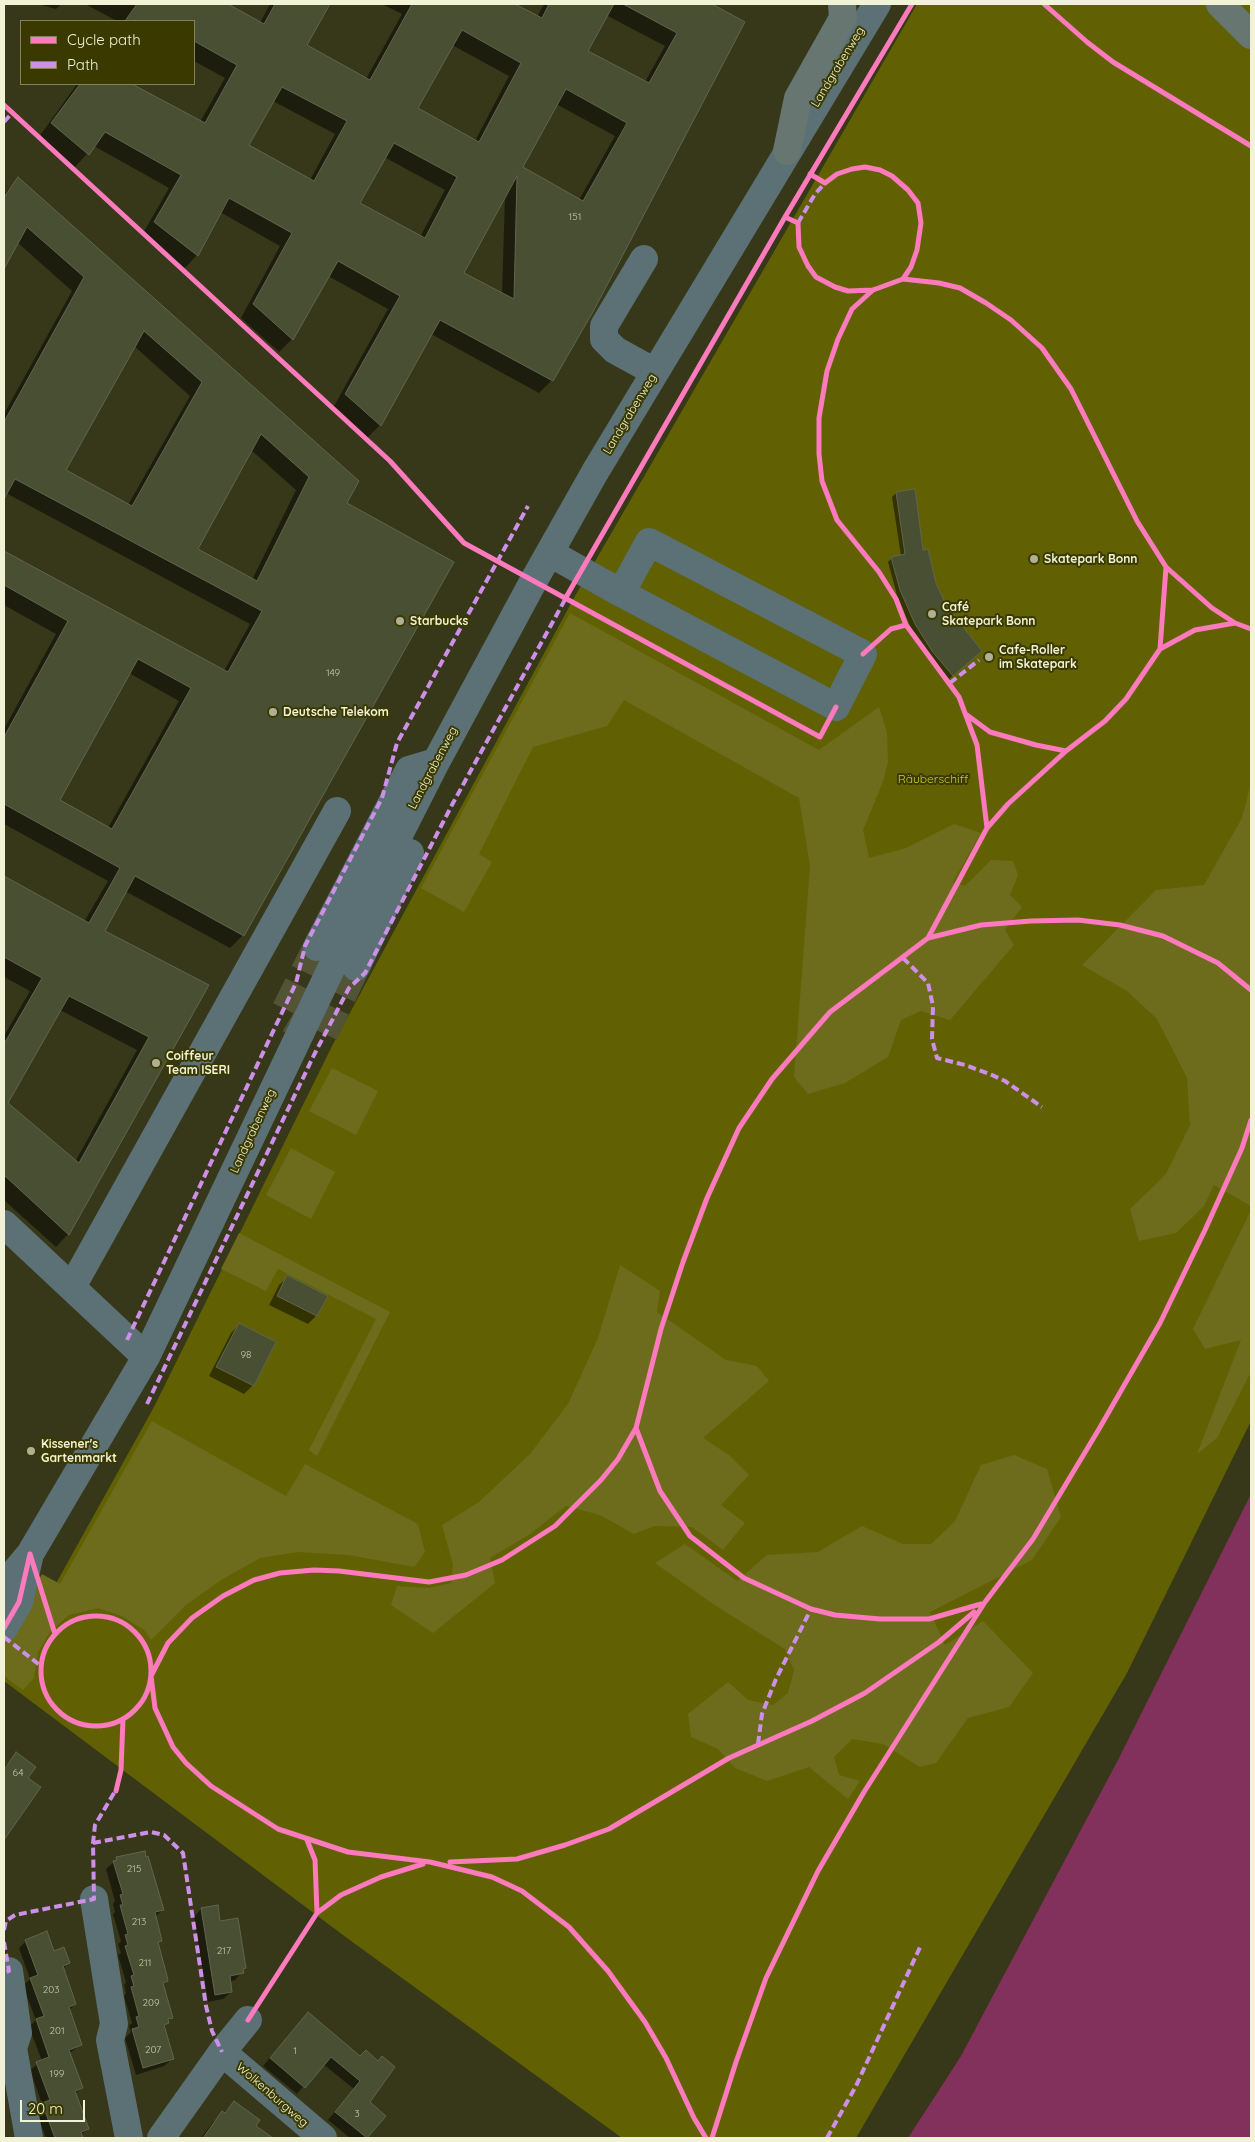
<!DOCTYPE html>
<meta charset="utf-8">
<style>
body{margin:0}
#map{position:relative;width:1255px;height:2142px;overflow:hidden;background:#373719;font-family:Quicksand,sans-serif}
canvas{display:block}
.frame{position:absolute;inset:0;border:5px solid #f1f2d6;pointer-events:none}
.legend{position:absolute;left:20px;top:20px;width:175px;height:65px;box-sizing:border-box;background:#3a3a00;border:1px solid #838456;margin:0;padding:6px 9px;list-style:none;font-size:15px;color:#f1f2d6}
.legend li{display:flex;align-items:center;gap:10px;height:25px}
.legend b{width:25px;border:1px solid #838456}
.scale{position:absolute;left:20px;top:2100px;width:65px;height:22px;box-sizing:border-box;border:2px solid #f1f2d6;border-top:0;padding-left:6px;font-size:15px;line-height:18px;white-space:nowrap;color:#f1f2d6;-webkit-text-stroke:4px #3a3a00;paint-order:stroke}
</style>
<div id="map">
<canvas width="1255" height="2142"></canvas>
<div class="frame"></div>
<ul class="legend">
<li><b style="height:6px;background:#fd7abc"></b>Cycle path</li>
<li><b style="height:6px;background:#ce8fe9"></b>Path</li>
</ul>
<div class="scale">20 m</div>
</div>
<script>
const ctx = document.querySelector('canvas').getContext('2d');
ctx.lineJoin = 'round';
function fill(path, color) {
  ctx.fillStyle = color;
  ctx.fill(path, 'evenodd');
}
function poly(rows) {
  const path = new Path2D();
  for (const r of rows) {
    if (r.length === 3) {
      path.moveTo(r[0] + r[2], r[1]);
      path.arc(r[0], r[1], r[2], 0, 2 * Math.PI);
      continue;
    }
    path.moveTo(r[0], r[1]);
    for (let i = 2; i < r.length; i += 2) path.lineTo(r[i], r[i + 1]);
  }
  return path;
}
function strokePath(path, color, width, dash) {
  ctx.strokeStyle = color;
  ctx.lineWidth = width;
  ctx.lineCap = dash ? 'butt' : 'round';
  ctx.setLineDash(dash || []);
  ctx.stroke(path);
}
function label(font, color, halo, rows, align = 'center') {
  ctx.font = font + ' Quicksand,sans-serif';
  ctx.lineWidth = 4;
  ctx.setLineDash([]);
  ctx.textBaseline = 'middle';
  ctx.strokeStyle = halo;
  ctx.fillStyle = color;
  for (const [text, x, y, turn = 0] of rows) {
    ctx.save();
    ctx.translate(x, y);
    ctx.rotate((+turn || 0) * Math.PI / 180);
    ctx.textAlign = isNaN(turn) ? turn : align;
    if (halo) ctx.strokeText(text, 0, 0);
    ctx.fillText(text, 0, 0);
    ctx.restore();
  }
}
const green = poly([
 [917,4,1251,4,1251,1421,1127,1673,856,2138,622,2138,347,1938,4,1681,4,1677,154,1407,332,1046,575,596]
]);
const forest = poly([
 [570,613,819,750,879,707,887,733,888,762,883,782,863,830,869,858,906,848,954,824,981,833,953,882,965,886,991,860,1013,861,1018,875,1010,895,1022,907,1005,930,1014,945,950,1020,921,1011,901,1020,888,1057,845,1083,808,1094,794,1077,810,866,799,798,624,700,607,726,533,747,479,854,492,862,464,912,421,888],
 [1251,783,1251,1206,1214,1185,1204,1206,1176,1233,1139,1241,1130,1209,1166,1174,1190,1125,1187,1078,1157,1019,1127,991,1082,965,1156,890,1204,885,1242,818],
 [332,1068,378,1091,356,1135,309,1111],
 [291,1148,335,1172,311,1219,266,1195],
 [1251,1210,1251,1372,1217,1438,1197,1454,1241,1340,1205,1349,1193,1329],
 [239,1233,390,1312,317,1456,309,1450,376,1319,278,1269,266,1291,221,1269],
 [620,1265,660,1291,657,1312,726,1360,757,1366,769,1381,703,1438,729,1455,749,1475,721,1505,745,1523,723,1550,692,1527,654,1526,634,1534,600,1515,566,1506,530,1534,490,1558,495,1583,433,1633,391,1605,397,1586,429,1588,451,1583,453,1565,442,1525,479,1502,530,1454,568,1404,598,1338],
 [152,1421,286,1496,305,1464,418,1524,425,1552,414,1567,349,1555,298,1552,260,1558,221,1580,186,1605,151,1640,144,1630,122,1616,98,1608,69,1615,50,1632,38,1652,34,1678,23,1690,4,1676,4,1636,42,1574,60,1584],
 [1014,1455,1047,1469,1061,1517,1032,1560,930,1612,945,1645,983,1621,1033,1673,1009,1707,968,1718,936,1763,920,1767,883,1744,852,1739,834,1757,839,1775,860,1781,848,1799,809,1767,767,1781,735,1768,718,1749,691,1737,688,1714,728,1682,748,1700,773,1705,788,1693,794,1670,785,1649,716,1606,655,1563,685,1544,737,1581,767,1555,818,1552,862,1526,903,1544,931,1544,955,1521,981,1465]
]);
const water = poly([
 [1251,1494,1251,2138,908,2138,961,2056,1119,1758]
]);
const shadow = poly([
 [38,4,61,4,56,9],
 [85,4,225,4,260,23,270,4,329,4,305,45,366,79,402,14,382,4,512,4,537,17,544,4,710,4,743,23,552,380,539,393,431,334,380,425,367,438,333,408,388,309,328,276,292,339,279,352,241,318,280,246,220,212,197,255,185,268,142,235,169,188,94,146,75,167,39,137,77,84,130,84,200,122,225,78,194,61,194,21,117,21],
 [606,15,665,46,645,82,586,51],
 [452,45,509,76,475,141,416,109],
 [273,101,335,134,310,180,247,146],
 [556,104,615,136,579,200,521,168],
 [384,157,445,190,420,237,358,203],
 [505,197,502,294,462,273],
 [18,179,345,503,243,935,230,948,125,891,103,932,207,985,68,1234,56,1247,4,1200,4,1036,30,991,4,977,4,877,84,922,108,881,4,824,4,729,56,634,4,605,4,553,224,671,250,624,4,492,4,414,72,291,17,242,4,266,4,194],
 [134,346,190,396,128,505,65,470],
 [251,450,296,490,252,580,196,550],
 [129,673,179,701,108,828,58,800],
 [60,1010,137,1050,75,1162,7,1104],
 [896,493,945,605,977,655,949,679,928,655,911,628,897,595,888,562,892,558,901,556,892,497],
 [288,1277,326,1296,316,1316,308,1324,269,1305,279,1285],
 [239,1325,253,1385,244,1394,209,1376,231,1333],
 [16,1754,27,1779,39,1788,4,1838,4,1768],
 [117,1859,163,1909,155,1917,161,1940,157,1944,167,1981,162,1985,172,2017,164,2027,172,2059,164,2066,136,2075,125,2038,131,2032,129,2026,132,2023,124,1996,126,1993,124,1985,126,1982,118,1955,121,1953,118,1944,121,1941,113,1914,115,1912,113,1904,115,1901,106,1869],
 [201,1909,219,1923,245,1968,235,1980,229,1982,231,1992,223,1999,208,2002,194,1917],
 [26,1941,53,1952,68,1963,63,1969,75,2004,69,2010,81,2045,69,2053,81,2088,75,2094,87,2129,81,2135,82,2138,46,2138,36,2111,42,2104,30,2070,42,2061,29,2027,36,2020,23,1986,30,1979,19,1948],
 [301,2021,360,2057,378,2062,368,2102,384,2116,366,2138,350,2138,328,2120,354,2089,323,2064,297,2094,263,2066],
 [234,2103,254,2126,271,2138,201,2138,213,2122]
]);
const building = poly([
 [137,4,228,4,264,24,275,4,330,4,307,45,370,80,412,4,515,4,542,18,549,4,614,4,588,51,649,83,677,33,623,4,712,4,745,22,594,310,553,381,440,320,381,426,345,394,400,296,338,261,293,340,253,304,292,233,229,198,198,256,154,222,181,175,105,132,89,155,51,123,80,84,132,84,205,123,237,65,194,41,194,21,125,21,137,4],
 [462,30,521,63,479,142,418,108,462,30],
 [282,87,347,121,314,181,249,145,282,87],
 [566,89,627,123,583,201,523,167,566,89],
 [394,143,457,177,425,238,360,203,394,143],
 [517,176,517,177,514,299,464,273,517,176],
 [18,177,359,481,347,503,454,562,244,936,135,876,105,931,209,985,69,1235,4,1175,4,1044,42,978,4,957,4,876,89,923,120,868,4,804,4,737,68,621,4,585,4,551,228,672,262,611,15,479,4,499,4,422,84,277,27,227,4,269,4,197,18,177],
 [144,331,202,382,132,506,66,470,144,331],
 [261,434,309,477,257,581,198,549,261,434],
 [138,659,191,688,112,829,60,800,138,659],
 [69,996,149,1037,79,1163,8,1103,69,996],
 [915,489,923,550,928,549,936,583,946,605,982,651,953,676,932,651,915,624,900,590,891,557,905,554,896,492,915,489],
 [287,1275,328,1296,317,1316,277,1296,287,1275],
 [239,1323,276,1342,254,1386,216,1367,239,1323],
 [16,1752,36,1767,28,1778,41,1787,4,1840,4,1770,16,1752],
 [145,1851,146,1857,148,1856,164,1910,155,1912,162,1941,158,1942,167,1976,168,1981,163,1983,173,2018,168,2019,169,2023,164,2025,174,2059,143,2068,132,2029,139,2027,136,2017,139,2016,131,1987,134,1986,131,1976,134,1975,125,1946,128,1945,125,1935,128,1934,120,1905,123,1905,120,1895,123,1894,113,1861,117,1860,116,1857,145,1851],
 [218,1905,220,1921,238,1918,246,1968,243,1969,244,1973,230,1976,232,1992,215,1995,201,1908,218,1905],
 [47,1931,54,1951,64,1947,70,1963,63,1966,76,2004,69,2007,82,2045,69,2050,83,2088,75,2091,89,2129,81,2132,83,2138,55,2138,42,2103,50,2100,36,2062,49,2057,36,2019,44,2016,30,1978,38,1975,25,1940,47,1931],
 [308,2012,360,2056,366,2050,378,2061,382,2056,395,2067,370,2102,386,2116,367,2138,335,2112,360,2081,331,2057,305,2088,270,2058,308,2012],
 [234,2101,260,2120,256,2126,273,2138,203,2138,222,2111,225,2113,234,2101]
]);
const minorTunnel = poly([
 [317,947,283,1015,322,1038,356,967]
]);
const minor = poly([
 [644,259,604,326,604,339,615,350,655,372],
 [550,553,621,593,836,707,863,654,649,542,621,593],
 [317,947,409,770,436,762],
 [356,967,410,853],
 [4,1224,146,1357],
 [72,1287,337,811],
 [4,1585,30,1554,146,1357,330,971,436,762,533,582,595,472,877,4],
 [4,1628,19,1602,29,1558],
 [94,1899,114,2024,110,2040,129,2138],
 [9,1971,18,2033,13,2048,29,2138],
 [222,2052,323,2138],
 [161,2138,222,2052,248,2020]
]);
const highway = poly([
 [1220,4,1251,35],
 [787,151,798,98,843,18,842,4]
]);
const quiet = poly([
 [4,122,12,113],
 [798,223,815,194,825,183],
 [950,683,979,660],
 [903,958,928,983,933,1006,932,1039,937,1058,965,1065,992,1075,1005,1081,1042,1107],
 [127,1340,296,983,305,946,382,798,397,743,528,506],
 [147,1404,314,1055,349,988,365,973,453,803,567,596],
 [4,1637,41,1666],
 [758,1744,762,1714,776,1679,811,1609],
 [93,1843,151,1832,164,1835,183,1853,206,2006,212,2031,222,2052],
 [4,1930,6,1921,15,1915,94,1899,93,1843,95,1825,117,1788],
 [4,1942,9,1971,4,1973],
 [827,2138,856,2086,921,1945]
]);
const cycleway = poly([
 [1044,4,1087,42,1113,62,1251,146],
 [4,105,390,461,464,543,820,737,836,707],
 [785,217,798,223,799,247,808,266,816,277,835,287,848,291,873,290,903,279,911,267,917,250,921,223,918,203,908,190,892,176,880,170,865,167,852,169,837,174,825,183,810,174],
 [903,279,939,283,960,288,986,303,1011,320,1042,348,1071,389,1137,521,1166,567,1212,608,1235,623,1251,629],
 [873,290,852,309,838,339,827,371,819,418,819,454,822,481,837,520,879,572,896,599,906,625],
 [565,599,785,217,912,4],
 [1160,649,1166,567],
 [863,654,891,629,906,625,959,697,977,745,987,828,928,938,981,925,1031,921,1078,920,1120,925,1163,936,1218,963,1251,990],
 [967,715,990,732,1036,745,1066,751],
 [987,828,1008,804,1066,751,1105,721,1126,699,1160,649,1195,630,1235,623],
 [636,1428,660,1491,690,1536,744,1578,811,1609,835,1615,880,1619,929,1619,981,1604],
 [30,1554,55,1634],
 [96,1671,55],
 [4,1628,19,1602,30,1554],
 [116,1791,121,1770,123,1719],
 [307,1840,315,1860,317,1913],
 [450,1862,517,1859,565,1845,609,1829,729,1758,812,1721,865,1693,939,1642,974,1612],
 [248,2020,317,1913,341,1895,381,1877,423,1864],
 [706,2138,694,2118,666,2058,645,2022,608,1971,569,1927,522,1891,492,1877,430,1862,348,1852,278,1829,211,1786,186,1763,173,1747,155,1708,151,1676,168,1643,192,1618,223,1596,254,1580,280,1573,314,1570,339,1571,429,1582,466,1575,502,1560,555,1526,601,1480,618,1459,636,1428,661,1329,683,1262,707,1198,739,1128,772,1079,830,1012,928,938],
 [712,2138,736,2062,766,1978,818,1871,864,1792,985,1602,1033,1539,1099,1429,1160,1323,1205,1230,1242,1148,1251,1120]
]);
const markers = [
 [1034,559,5,"#b0b194"],
 [932,614,5,"#b0b194"],
 [400,621,5,"#b0b194"],
 [989,657,5,"#b0b194"],
 [273,712,5,"#b0b194"],
 [156,1063,5,"#b0b194"],
 [31,1451,5,"#b0b194"]
];
const numberNames = [
 ["151",575,217],
 ["149",333,673],
 ["98",246,1355],
 ["64",18,1773],
 ["215",134,1869],
 ["213",139,1922],
 ["217",224,1951],
 ["211",145,1963],
 ["203",51,1990],
 ["209",151,2003],
 ["201",57,2031],
 ["207",153,2050],
 ["1",295,2051],
 ["199",57,2074],
 ["3",357,2114]
];
const streetNames = [
 ["Landgrabenweg",838,67,-59],
 ["Landgrabenweg",630,414,-59],
 ["Landgrabenweg",433,768,-62],
 ["Landgrabenweg",253,1131,-65],
 ["Wolkenburgweg",272,2095,41]
];
const poiNames = [
 ["Skatepark Bonn",1044,559],
 ["Café",942,607],
 ["Skatepark Bonn",942,621],
 ["Starbucks",410,621],
 ["Cafe-Roller",999,650],
 ["im Skatepark",999,664],
 ["Deutsche Telekom",283,712],
 ["Coiffeur",166,1056],
 ["Team ISERI",166,1070],
 ["Kissener's",41,1444],
 ["Gartenmarkt",41,1458]
];
const parkNames = [
 ["Räuberschiff",933,779]
];
fill(green, '#616103');
fill(forest, '#6c6c1c');
fill(water, '#81315b');
fill(shadow, '#0007');
fill(building, '#494f33');
strokePath(building, '#61654e', 1);
strokePath(minorTunnel, '#535335', 28, [28, 14]);
strokePath(minor, '#5b7176', 28);
strokePath(highway, '#677671', 28);
strokePath(quiet, '#ce8fe9', 4, [8, 4]);
strokePath(cycleway, '#fd7abc', 5);
for (const [x, y, r, color] of markers) {
  const dot = new Path2D();
  dot.arc(x, y, r, 0, 2 * Math.PI);
  ctx.fillStyle = color;
  ctx.fill(dot);
  strokePath(dot, '#3a3a00', 2);
}
label('10px', '#c7c9ad', null, numberNames);
label('12px', '#f1f2d6', '#3a3a00', streetNames);
label('bold 12px', '#f1f2d6', '#3a3a00', poiNames, 'left');
label('12px', '#cac933', '#3a3a00', parkNames);
</script>
